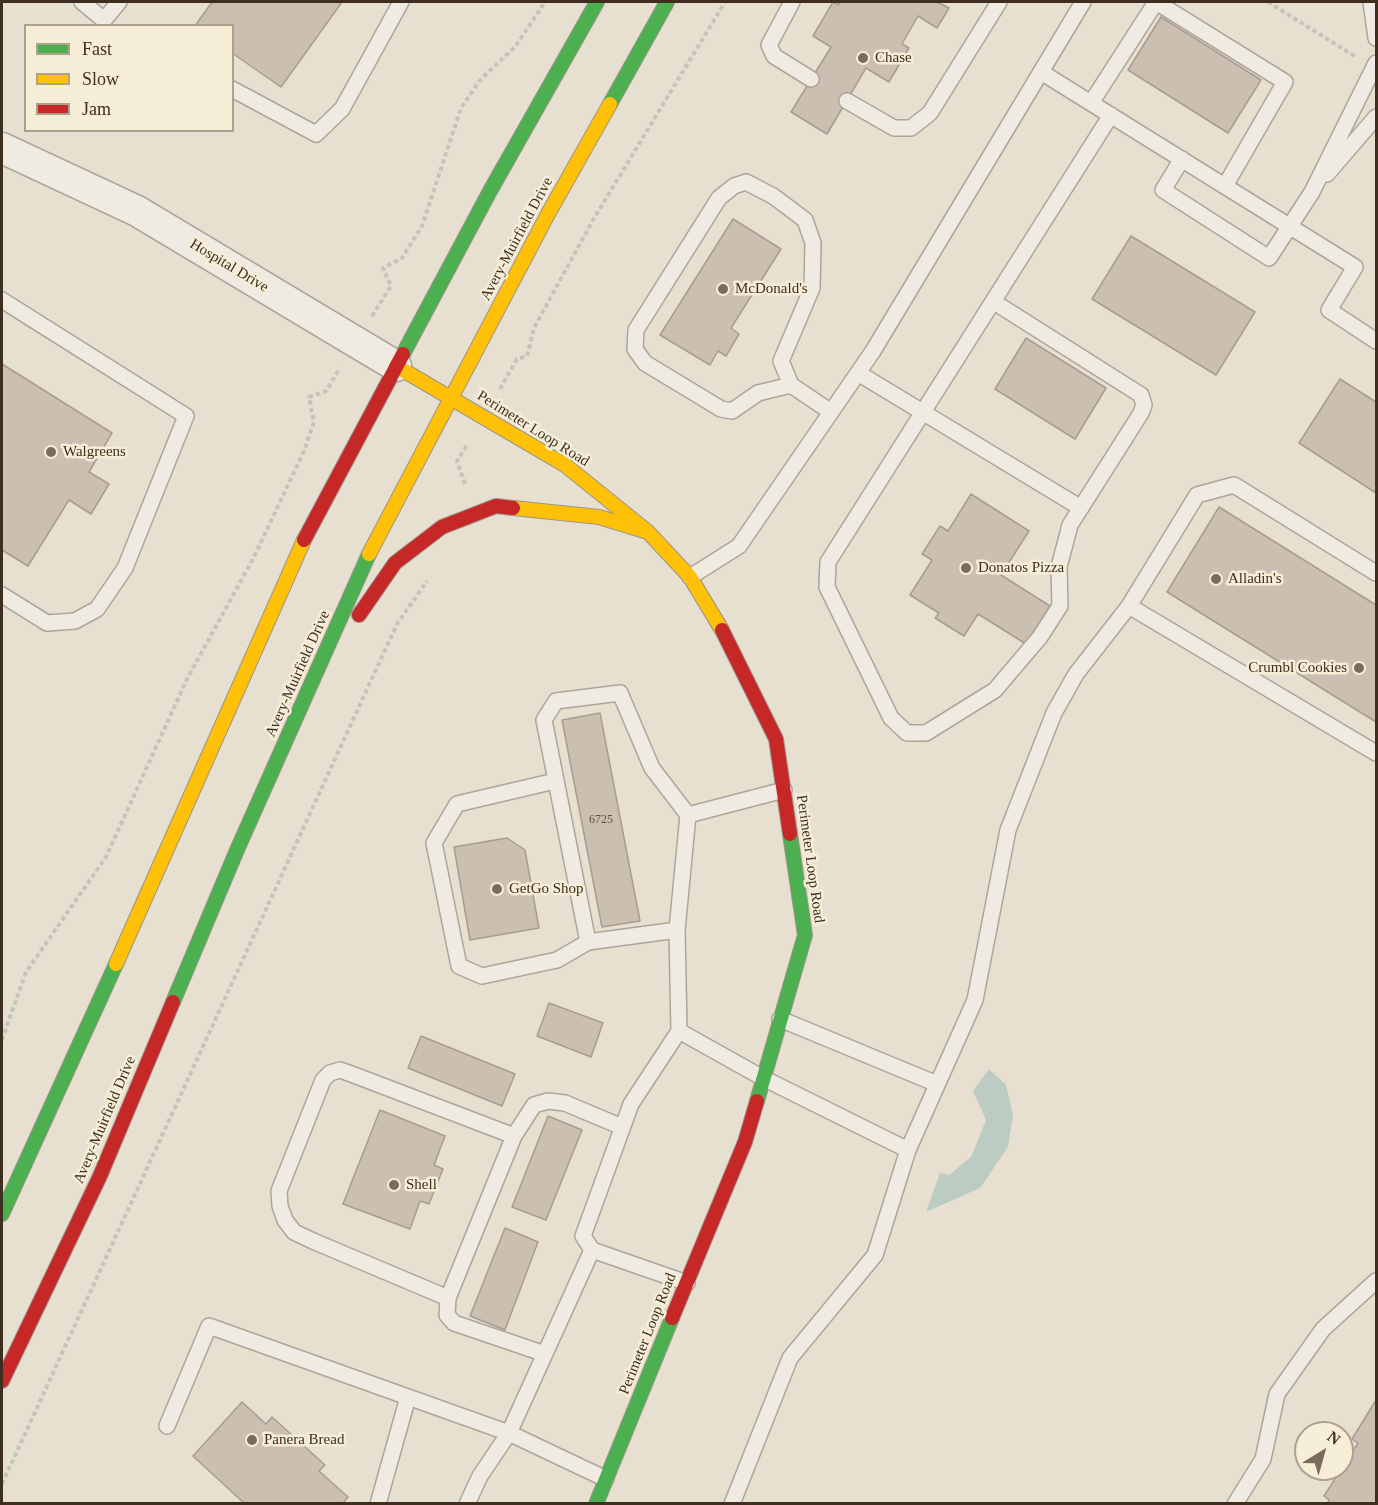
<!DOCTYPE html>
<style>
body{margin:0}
#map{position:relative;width:1378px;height:1505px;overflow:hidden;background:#e7e0d1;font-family:"Times New Roman",serif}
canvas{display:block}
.frame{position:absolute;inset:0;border:3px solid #3d2e20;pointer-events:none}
.legend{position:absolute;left:24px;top:24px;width:210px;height:108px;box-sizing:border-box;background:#f7eed8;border:2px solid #ada18e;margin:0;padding:8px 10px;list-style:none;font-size:18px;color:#3d2e20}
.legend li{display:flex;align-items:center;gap:12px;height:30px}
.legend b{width:30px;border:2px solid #ada18e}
.north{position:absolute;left:1294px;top:1421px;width:60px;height:60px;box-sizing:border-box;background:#f7eed8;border:2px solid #ada18e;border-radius:50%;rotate:37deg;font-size:16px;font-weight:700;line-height:24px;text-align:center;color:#3d2e20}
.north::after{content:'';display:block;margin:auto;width:21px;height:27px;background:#786c5e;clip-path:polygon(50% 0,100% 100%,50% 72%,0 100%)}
</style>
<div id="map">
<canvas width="1378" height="1505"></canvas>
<div class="frame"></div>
<ul class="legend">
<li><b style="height:8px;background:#4caf50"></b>Fast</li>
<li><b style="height:8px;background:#ffc107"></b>Slow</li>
<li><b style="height:8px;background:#c62828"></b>Jam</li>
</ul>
<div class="north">N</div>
</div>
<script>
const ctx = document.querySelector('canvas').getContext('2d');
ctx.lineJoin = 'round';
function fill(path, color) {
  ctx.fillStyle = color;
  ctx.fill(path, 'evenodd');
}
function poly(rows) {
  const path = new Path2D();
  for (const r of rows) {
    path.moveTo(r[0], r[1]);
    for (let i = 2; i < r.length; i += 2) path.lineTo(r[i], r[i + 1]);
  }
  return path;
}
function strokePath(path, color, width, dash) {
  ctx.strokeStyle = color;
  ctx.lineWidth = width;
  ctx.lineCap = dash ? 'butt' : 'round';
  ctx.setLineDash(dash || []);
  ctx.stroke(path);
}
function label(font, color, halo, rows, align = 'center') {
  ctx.font = font + ' "Times New Roman",serif';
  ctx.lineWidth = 5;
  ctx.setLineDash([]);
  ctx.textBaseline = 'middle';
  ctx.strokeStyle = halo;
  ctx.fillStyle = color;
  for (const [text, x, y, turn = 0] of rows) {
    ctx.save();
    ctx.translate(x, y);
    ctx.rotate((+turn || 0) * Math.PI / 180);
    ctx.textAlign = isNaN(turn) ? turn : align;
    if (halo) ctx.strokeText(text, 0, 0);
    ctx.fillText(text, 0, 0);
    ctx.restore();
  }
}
const water = poly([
 [989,1069,1006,1085,1013,1115,1008,1147,980,1188,926,1212,940,1173,949,1175,971,1157,986,1120,973,1091]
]);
const building = poly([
 [212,2,342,2,281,87,232,53,232,26,195,26,212,2],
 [833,2,838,5,840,2,937,2,949,8,937,28,918,16,902,44,909,48,889,82,866,68,827,134,791,112,831,47,813,36,833,2],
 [1161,17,1261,80,1228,133,1128,70,1161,17],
 [733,219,781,249,731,328,739,334,726,356,718,351,710,365,660,335,733,219],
 [1131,236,1255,312,1216,375,1092,299,1131,236],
 [1026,338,1106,388,1075,439,995,389,1026,338],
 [2,364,112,433,89,472,109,484,91,514,69,500,28,566,2,550,2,364],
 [1340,379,1376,402,1376,493,1299,443,1340,379],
 [971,494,1029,531,1001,575,1050,606,1026,644,978,614,964,636,935,618,939,613,910,595,932,560,922,554,940,526,948,531,971,494],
 [1219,507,1376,605,1376,722,1167,592,1219,507],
 [600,713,640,921,602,927,562,720,600,713],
 [507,838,525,850,539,928,470,940,454,847,507,838],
 [549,1003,603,1023,591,1057,537,1036,549,1003],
 [421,1036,515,1074,502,1106,408,1068,421,1036],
 [380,1110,445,1136,434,1165,443,1169,429,1204,420,1201,410,1229,343,1204,380,1110],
 [548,1116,582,1130,546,1220,512,1207,548,1116],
 [505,1228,538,1242,505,1330,470,1316,505,1228],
 [1376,1400,1376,1504,1327,1504,1329,1500,1324,1496,1358,1443,1352,1439,1376,1400],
 [242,1402,266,1424,272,1417,325,1465,319,1471,348,1497,342,1504,245,1504,193,1456,242,1402]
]);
const path = poly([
 [1268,2,1356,57],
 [372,316,391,286,383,268,402,258,422,226,461,108,481,79,515,47,545,2],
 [500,389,517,359,527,356,534,328,593,220,725,2],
 [465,484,457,461,467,445],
 [2,1040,26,972,106,857,187,679,254,557,304,451,314,422,309,397,326,391,340,368],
 [2,1484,397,624,427,581]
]);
const lane = poly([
 [82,2,104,20,119,2],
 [792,2,769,45,774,56,811,79],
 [1371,2,1376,38],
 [1041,72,1355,267,1329,310,1376,341],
 [232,89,316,134,342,109,401,2],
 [847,101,894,128,911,128,930,113,999,2],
 [1091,103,1156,2,1285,82,1225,186],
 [1182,159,1163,190,1269,258,1312,192,1376,63],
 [1327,174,1376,117],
 [2,300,186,416,125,568,97,609,75,621,47,623,2,595],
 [994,302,1141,395,1144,405,1141,413,1070,525,1059,567,1060,606,1040,637,995,690,926,733,907,733,891,718,827,587,828,562,1111,115],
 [858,373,1081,508],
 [791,385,758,393,732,411,721,409,645,363,635,349,636,330,719,198,734,186,746,182,773,196,805,220,813,243,812,288,781,361,791,385,831,412],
 [690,577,739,546,873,351,1083,2],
 [1129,606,1376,753],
 [555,781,457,804,434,843,459,966,482,976,557,960,588,942],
 [688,815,677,930,588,942,544,720,556,701,620,693,652,768,688,815,784,790],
 [677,930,679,1031,763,1078,908,1150],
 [780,1019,937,1084],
 [514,1136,534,1105,548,1101,565,1103,622,1127],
 [592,1250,687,1283],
 [448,1298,514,1136,354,1075,340,1070,330,1073,323,1080,279,1191,280,1206,285,1220,294,1232,313,1241,448,1298,447,1315,454,1323,545,1354],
 [408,1397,509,1433,480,1476,467,1504],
 [167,1426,209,1326,408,1397,378,1504],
 [606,1479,509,1433,592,1250,583,1236,631,1104,679,1031],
 [732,1504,790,1358,875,1255,908,1150,975,1000,1008,830,1054,713,1076,674,1129,606,1197,495,1234,485,1376,573],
 [1235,1504,1263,1459,1277,1394,1323,1329,1376,1281]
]);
const street = poly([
 [2,148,137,211,396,366]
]);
const fast = poly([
 [610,104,667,2],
 [403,354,490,191,597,2],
 [173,1002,237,850,369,554],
 [757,1101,805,935,790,834],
 [2,1214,116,964],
 [596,1504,672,1318]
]);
const slow = poly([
 [396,366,565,465,648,532,690,577,722,630],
 [513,508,599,517,648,532],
 [369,554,548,214,610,104],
 [116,964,304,540]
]);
const jam = poly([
 [304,540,403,354],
 [359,615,395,563,442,527,496,506,513,508],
 [722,630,776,739,790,834],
 [672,1318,745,1142,757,1101],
 [2,1381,100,1176,173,1002]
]);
const markers = [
 [863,58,6,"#786c5e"],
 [723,289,6,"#786c5e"],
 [51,452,6,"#786c5e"],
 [966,568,6,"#786c5e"],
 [1216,579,6,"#786c5e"],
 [1359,668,6,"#786c5e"],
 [497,889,6,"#786c5e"],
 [394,1185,6,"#786c5e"],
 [252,1440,6,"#786c5e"]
];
const numberNames = [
 ["6725",601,820]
];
const poiNames = [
 ["Chase",875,58],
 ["McDonald's",735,289],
 ["Walgreens",63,452],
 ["Donatos Pizza",978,568],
 ["Alladin's",1228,579],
 ["Crumbl Cookies",1347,668,"right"],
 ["GetGo Shop",509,889],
 ["Shell",406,1185],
 ["Panera Bread",264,1440]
];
const streetNames = [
 ["Avery-Muirfield Drive",517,239,-62],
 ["Hospital Drive",229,266,31],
 ["Perimeter Loop Road",533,429,32],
 ["Avery-Muirfield Drive",298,674,-66],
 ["Perimeter Loop Road",810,859,82],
 ["Avery-Muirfield Drive",105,1120,-67],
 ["Perimeter Loop Road",648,1334,-68]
];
fill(water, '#bcccc2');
fill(building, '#cbbfb2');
strokePath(building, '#a89c90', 1.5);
strokePath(lane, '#ada599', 18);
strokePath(street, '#ada599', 33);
strokePath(fast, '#9c958a', 16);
strokePath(slow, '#9c958a', 16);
strokePath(jam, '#9c958a', 16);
strokePath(path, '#c8c2b9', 4, [4.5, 3]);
strokePath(lane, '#efebe3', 15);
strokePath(street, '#efebe3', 30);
strokePath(fast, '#4caf50', 14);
strokePath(slow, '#ffc107', 14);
strokePath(jam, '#c62828', 14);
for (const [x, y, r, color] of markers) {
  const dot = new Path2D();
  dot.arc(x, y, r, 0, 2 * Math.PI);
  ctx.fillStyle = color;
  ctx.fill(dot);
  strokePath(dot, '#f7eed8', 2);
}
label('12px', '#605244', null, numberNames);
label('15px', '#3d2e20', '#f7eed8', poiNames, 'left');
label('15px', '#3d2e20', '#f7eed8', streetNames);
</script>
